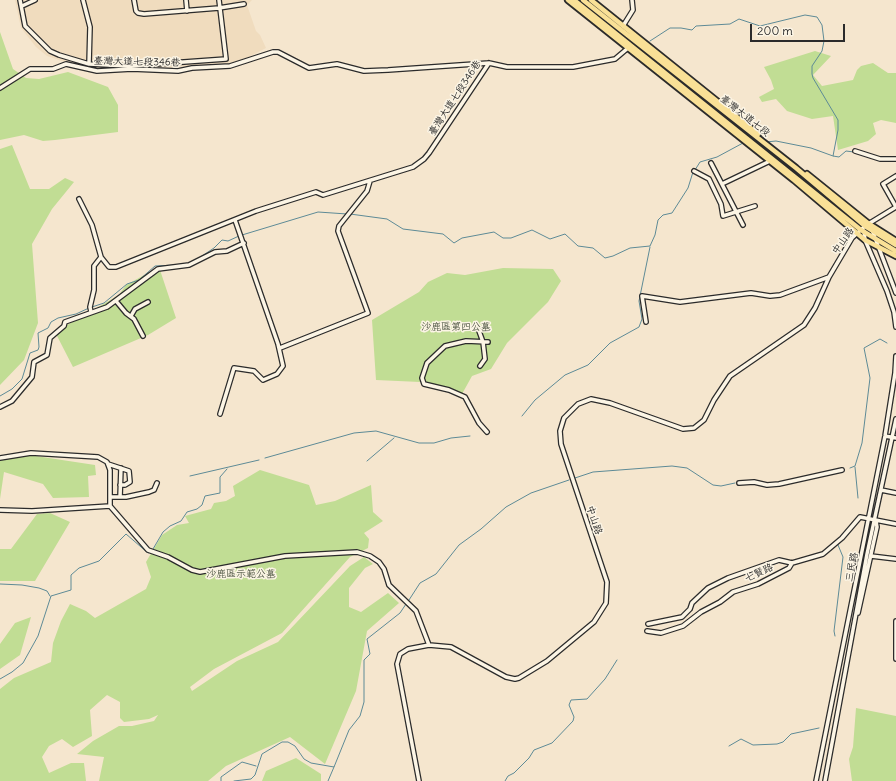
<!DOCTYPE html>
<meta charset="utf-8">
<style>
body{margin:0}
#map{position:relative;width:896px;height:781px;overflow:hidden;background:#f5e6ce;font-family:Delius,sans-serif}
canvas{display:block}
.scale{position:absolute;left:750px;top:24px;width:95px;height:18px;box-sizing:border-box;border:2px solid #2b2b2b;border-top:0;padding-left:5px;font-size:12px;line-height:14px;white-space:nowrap;color:#2b2b2b;-webkit-text-stroke:3px #fcf5e5;paint-order:stroke}
</style>
<div id="map">
<canvas width="896" height="781"></canvas>
<div class="scale">200 m</div>
</div>
<script>
const ctx = document.querySelector('canvas').getContext('2d');
ctx.lineJoin = 'round';
function fill(path, color) {
  ctx.fillStyle = color;
  ctx.fill(path, 'evenodd');
}
function poly(rows) {
  const path = new Path2D();
  for (const r of rows) {
    path.moveTo(r[0], r[1]);
    for (let i = 2; i < r.length; i += 2) path.lineTo(r[i], r[i + 1]);
  }
  return path;
}
function strokePath(path, color, width, dash) {
  ctx.strokeStyle = color;
  ctx.lineWidth = width;
  ctx.lineCap = dash ? 'butt' : 'round';
  ctx.setLineDash(dash || []);
  ctx.stroke(path);
}
function label(font, color, halo, rows, align = 'center') {
  ctx.font = font + ' Delius,"LXGW WenKai TC",sans-serif';
  ctx.lineWidth = 3;
  ctx.setLineDash([]);
  ctx.textBaseline = 'middle';
  ctx.strokeStyle = halo;
  ctx.fillStyle = color;
  for (const [text, x, y, turn = 0] of rows) {
    ctx.save();
    ctx.translate(x, y);
    ctx.rotate((+turn || 0) * Math.PI / 180);
    ctx.textAlign = isNaN(turn) ? turn : align;
    if (halo) ctx.strokeText(text, 0, 0);
    ctx.fillText(text, 0, 0);
    ctx.restore();
  }
}
const built = poly([
 [15,0,252,0,247,5,256,31,260,35,266,48,241,61,220,65,114,69,77,66,47,56,36,47,21,28]
]);
const green = poly([
 [0,32,13,69,26,78,39,79,68,72,108,87,118,105,118,132,55,140,43,141,24,135,0,140],
 [815,51,831,56,813,75,822,86,853,80,857,70,861,66,873,63,888,73,896,73,896,123,881,120,873,123,876,134,868,141,838,150,833,116,812,119,787,111,776,99,762,102,759,97,774,89,771,80,764,67],
 [12,145,30,189,49,189,65,178,74,182,52,209,32,244,38,323,24,360,0,385,0,149],
 [159,267,176,318,148,335,73,367,55,332,119,295,126,285],
 [503,268,553,269,561,281,548,302,507,343,491,369,472,376,462,394,420,382,376,380,372,320,419,292,428,282,447,273,465,275],
 [29,455,95,465,96,475,88,476,89,497,53,498,43,484,4,472,0,499,0,460],
 [260,470,309,485,316,505,335,501,371,485,373,512,383,521,364,533,369,539,368,548,350,557,282,633,214,669,190,687,192,691,237,661,278,642,350,566,364,557,373,564,365,568,349,588,349,607,361,612,388,593,399,603,367,631,356,691,325,764,290,737,226,766,208,781,99,781,104,757,77,754,93,741,119,726,132,726,154,721,158,715,149,719,124,722,120,718,120,702,107,695,90,710,92,736,73,747,62,739,49,746,42,757,49,773,71,763,84,763,86,781,0,781,0,689,14,678,51,662,53,643,61,621,70,604,86,611,95,618,146,589,151,577,146,562,162,535,177,525,189,523,185,516,211,509,214,503,226,501,235,496,233,486],
 [50,513,70,522,35,581,0,581,0,549,11,549,37,514],
 [31,617,20,655,0,669,0,644,15,623],
 [856,708,896,716,896,781,852,781,849,759,853,747],
 [296,758,321,774,321,781,262,781,266,771]
]);
const stream = poly([
 [650,41,670,28,681,28,692,30,696,26,730,24,739,19,760,26,805,15,817,17,822,25,824,41,822,51,812,66,812,74,813,78,838,120,838,130,833,156,839,157,846,151,854,152],
 [766,142,776,141,811,148,833,156],
 [695,170,700,162,717,157,743,143],
 [350,214,387,219,403,229,443,234,454,243,462,238,494,232,503,238,511,238,532,230,550,239,565,234,578,246,593,248,605,258,613,256,630,248,650,246,655,235,658,220,663,215,672,213,688,188,693,172],
 [242,235,318,212,347,214],
 [199,258,214,248,222,240,228,241,239,236],
 [92,307,104,303,127,284,139,280,155,266,176,265],
 [0,396,12,389,22,379,30,353,38,350,39,347,38,333,48,328,51,322,58,318,76,314,89,308],
 [522,416,535,400,565,375,588,365,610,343,639,327,642,319,639,301,650,247],
 [265,458,354,433,376,431,419,443,434,443,451,438,470,436],
 [367,461,394,438],
 [855,467,858,498],
 [850,468,855,466,862,443,870,378,864,348,880,339,887,343],
 [190,476,259,460],
 [575,478,593,472,672,466,687,468,713,485,721,486,735,483],
 [153,549,163,532,170,526,181,521,187,512,197,509,202,505,205,496,220,493,220,477,227,469],
 [723,582,780,562],
 [0,584,22,585,39,588,47,591,50,596],
 [706,592,713,587],
 [409,600,420,583,436,574,459,545,481,529,506,507,531,493,569,480],
 [694,604,698,600],
 [835,636,834,631,843,557,838,545],
 [0,679,12,672,23,663,38,636,51,596,71,590,71,575,79,568,99,561,126,534,148,553],
 [729,746,741,739,753,745,777,744,783,742,791,734,819,728],
 [221,781,221,777,242,762,256,766],
 [234,781,251,779,255,775,262,754,282,742,288,742,295,746,304,759,311,763,334,767,349,730,360,716,364,702,364,660,370,654,367,639,400,613,406,604],
 [328,781,334,767],
 [505,781,508,776,514,773,529,758,534,750,552,743,573,721,574,717,569,705,571,700,587,699,605,679,617,660]
]);
const minor = poly([
 [20,0,25,26,50,51,59,55,89,64,128,66,226,59,219,0],
 [83,0,90,27,89,64],
 [134,0,136,11,138,13,144,14,219,8,244,4],
 [186,0,187,11],
 [22,6,35,0],
 [623,26,633,10,632,0],
 [0,88,30,69,53,69,66,64,97,71,132,69,178,71,192,68,230,66,273,52,278,52,309,68,337,64,364,71,388,70,489,63,507,67,573,67,615,59,628,48],
 [855,151,880,159,896,159],
 [711,163,743,225],
 [694,171,709,179,721,204,723,216,755,206],
 [722,184,770,161],
 [79,199,92,225,101,257,109,267,116,267,256,211,316,192,323,195,413,167,424,159,429,153,489,63],
 [896,207,883,184,896,176],
 [872,230,896,293],
 [864,231,865,240,887,291,894,312,896,327],
 [116,301,126,313,134,319,143,336],
 [91,312,90,307,94,290,94,266,101,257],
 [131,316,135,309,148,302],
 [646,322,642,296,680,302,751,293,770,296,780,295,829,277],
 [479,331,483,342,485,359,480,366],
 [280,348,368,313,338,231,339,226,367,191,370,181],
 [0,407,12,401,32,377,34,362,47,355,50,338,64,326,65,322,107,307,158,269,189,265,215,252,227,251,244,243],
 [220,414,234,368,254,371,263,380,277,374,283,366,278,344,235,220],
 [487,432,479,423,465,397,449,390,424,384,422,378,427,363,445,346,466,341,488,342],
 [885,436,896,438],
 [0,458,31,453,98,457,107,462,110,470,110,506],
 [108,464,129,471,130,482,125,485,120,485],
 [739,483,754,482,767,485,779,484,842,470],
 [881,490,896,493],
 [110,497,126,497,149,492,154,490,157,483],
 [120,497,121,468],
 [0,510,32,511,110,506,148,550,168,557,192,570,200,572,285,556,357,552,370,556,379,562,384,569,389,585,416,611,429,645],
 [871,556,896,559],
 [858,613,877,527,876,521],
 [896,621,896,659],
 [648,624,682,617,690,609,692,603,708,588,728,578,779,560,792,563,823,554,842,538,860,517,896,524],
 [647,631,661,633,683,626,701,612,720,602,733,592,758,584,789,568,792,563],
 [419,781,397,664,400,654,408,649,429,645,451,647,506,677,515,679,519,678,547,661,594,622,606,603,607,582,561,444,560,431,564,418,578,404,591,399,610,403,683,429,694,428,704,420,714,400,730,376,804,325,815,308,829,277,852,238,865,226,896,207],
 [816,781,885,436,895,373,896,356],
 [825,781,867,554,896,419]
]);
const major = poly([
 [568,0,794,180,865,240,896,256],
 [574,0,861,230,896,251],
 [583,0,796,168,865,226,896,245],
 [591,0,758,134],
 [807,174,869,224,896,241]
]);
const streetNames = [
 ["臺灣大道七段346巷",137,62,1],
 ["臺灣大道七段346巷",455,98,-57],
 ["臺灣大道七段",745,116,38],
 ["中山路",843,241,-55],
 ["中山路",594,520,71],
 ["三民路",852,567,-79],
 ["七賢路",759,573,-25]
];
const parkNames = [
 ["沙鹿區第四公墓",456,327],
 ["沙鹿區示範公墓",241,574]
];
fill(built, '#f0dcbe');
fill(green, '#c1dd94');
strokePath(stream, '#5d8a96', 1);
strokePath(minor, '#2b2b2b', 6);
strokePath(major, '#2b2b2b', 8);
strokePath(minor, '#fcf5e5', 3.5);
strokePath(major, '#f9e096', 4.5);
label('10px', '#2b2b2b', '#fcf5e5', streetNames);
label('10px', '#505845', '#fcf5e5', parkNames);
</script>
